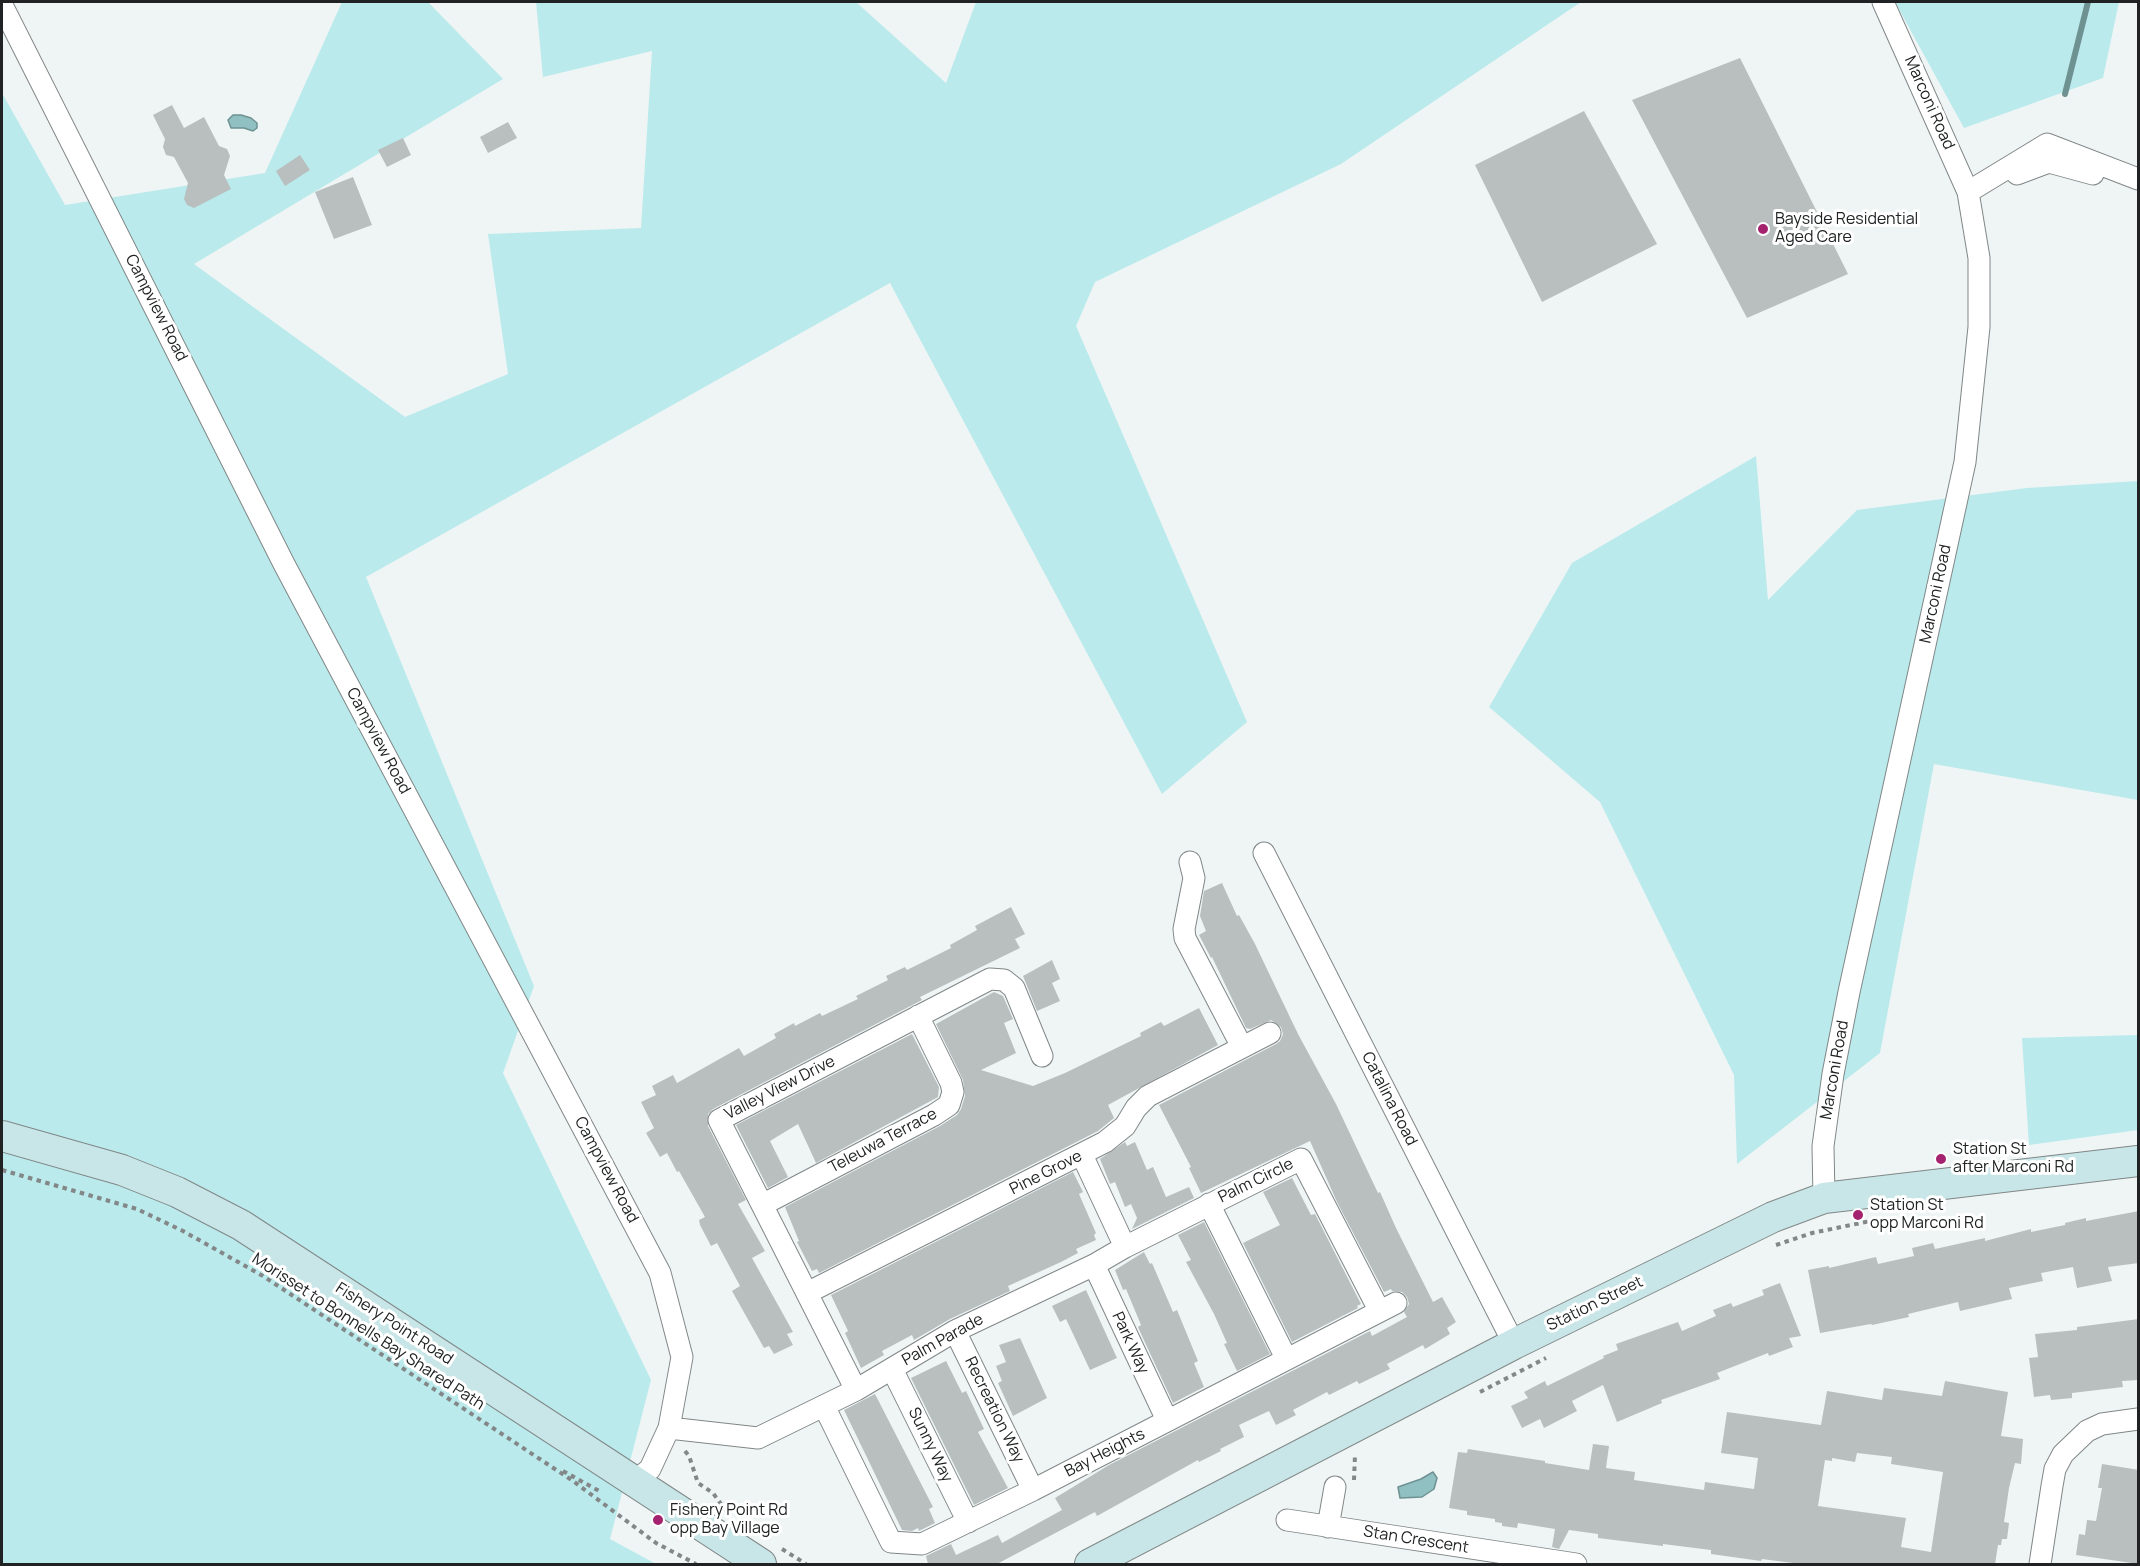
<!DOCTYPE html>
<style>
body{margin:0}
#map{position:relative;width:2140px;height:1566px;overflow:hidden;background:#eff5f5;font-family:Manrope,sans-serif}
canvas{display:block}
.frame{position:absolute;inset:0;border:3px solid #202223;pointer-events:none}
</style>
<div id="map">
<canvas width="2140" height="1566"></canvas>
<div class="frame"></div>
</div>
<script>
const ctx = document.querySelector('canvas').getContext('2d');
ctx.lineJoin = 'round';
function fill(path, color) {
  ctx.fillStyle = color;
  ctx.fill(path, 'evenodd');
}
function poly(rows) {
  const path = new Path2D();
  for (const r of rows) {
    path.moveTo(r[0], r[1]);
    for (let i = 2; i < r.length; i += 2) path.lineTo(r[i], r[i + 1]);
  }
  return path;
}
function strokePath(path, color, width, dash) {
  ctx.strokeStyle = color;
  ctx.lineWidth = width;
  ctx.lineCap = dash ? 'butt' : 'round';
  ctx.setLineDash(dash || []);
  ctx.stroke(path);
}
function label(font, color, halo, rows, align = 'center') {
  ctx.font = font + ' Manrope,sans-serif';
  ctx.lineWidth = 6;
  ctx.setLineDash([]);
  ctx.textBaseline = 'middle';
  ctx.strokeStyle = halo;
  ctx.fillStyle = color;
  for (const [text, x, y, turn = 0] of rows) {
    ctx.save();
    ctx.translate(x, y);
    ctx.rotate((+turn || 0) * Math.PI / 180);
    ctx.textAlign = isNaN(turn) ? turn : align;
    if (halo) ctx.strokeText(text, 0, 0);
    ctx.fillText(text, 0, 0);
    ctx.restore();
  }
}
const green = poly([
 [342,2,428,2,503,79,194,264,405,417,508,374,488,234,641,228,652,51,543,77,536,2,856,2,946,83,976,2,1581,2,1341,164,1095,282,1076,326,1247,722,1162,794,890,283,366,577,534,986,503,1073,651,1380,610,1539,656,1564,2,1564,2,93,65,205,265,173],
 [1895,2,2119,2,2103,78,1964,128],
 [1756,456,1768,600,1857,510,2027,488,2138,481,2138,800,1934,764,1880,1053,1737,1164,1734,1075,1600,802,1489,707,1572,563],
 [2138,1035,2138,1130,2029,1145,2022,1038]
]);
const water = poly([
 [233,115,241,115,251,118,257,123,257,128,253,131,244,128,231,128,228,120,233,115],
 [1433,1472,1437,1478,1434,1489,1422,1497,1400,1498,1398,1487,1421,1479,1433,1472]
]);
const stream = poly([
 [2065,94,2088,2]
]);
const building = poly([
 [1740,58,1848,274,1747,318,1632,100],
 [172,105,184,128,204,117,219,146,227,149,230,156,224,175,231,189,194,208,187,205,184,199,188,183,174,157,166,155,163,147,165,139,153,115],
 [1584,111,1657,244,1542,302,1475,165],
 [508,122,517,138,488,153,480,137],
 [403,138,411,155,387,167,378,150],
 [300,155,310,170,285,186,276,171],
 [353,177,372,225,334,239,315,192],
 [1222,883,1237,916,1239,915,1255,944,1298,1034,1336,1104,1378,1193,1380,1192,1396,1228,1433,1302,1442,1297,1456,1322,1447,1328,1450,1334,1425,1349,1423,1345,1387,1364,1390,1369,1359,1384,1357,1381,1329,1395,1327,1392,1293,1410,1296,1415,1276,1425,1269,1411,1239,1425,1244,1437,1220,1449,1221,1451,1199,1462,1198,1460,1097,1516,1095,1512,997,1564,928,1564,926,1556,951,1544,956,1555,998,1535,1002,1543,1062,1510,1055,1498,1109,1465,1370,1331,1372,1336,1407,1317,1404,1312,1409,1304,1407,1297,1402,1292,1392,1291,1391,1289,1384,1292,1337,1202,1310,1141,1201,1193,1189,1168,1191,1167,1159,1105,1276,1044,1280,1041,1283,1034,1281,1027,1271,1020,1250,1029,1246,1028,1212,957,1211,958,1199,935,1206,931,1200,916,1204,891],
 [1011,907,1025,934,1015,939,1020,948,920,997,922,1000,713,1109,708,1114,708,1126,746,1200,738,1204,765,1251,752,1258,793,1332,787,1334,793,1345,774,1354,769,1346,764,1348,732,1291,740,1286,717,1243,711,1246,700,1225,699,1220,705,1217,679,1171,677,1172,667,1153,660,1157,646,1133,654,1128,641,1102,656,1095,652,1086,673,1075,677,1083,739,1048,744,1056,776,1038,774,1034,794,1023,795,1026,820,1013,822,1016,858,999,856,996,888,980,886,976,905,967,907,970,951,948,950,945,977,930,975,926],
 [1052,960,1060,979,1052,983,1060,1001,1037,1011,1023,976],
 [994,992,1003,996,1013,1019,1004,1023,1016,1053,981,1070,1033,1086,1065,1073,1141,1036,1140,1033,1161,1022,1164,1026,1199,1008,1218,1045,1108,1105,1114,1118,1098,1131,819,1273,817,1269,812,1271,797,1242,799,1241,785,1207,940,1126,957,1115,961,1109,965,1096,963,1080,936,1024],
 [912,1034,939,1087,938,1097,816,1163,798,1124,770,1141,788,1177,768,1188,736,1125],
 [1125,1142,1127,1146,1135,1142,1147,1170,1153,1167,1166,1197,1189,1187,1194,1198,1132,1229,1137,1218,1131,1204,1125,1207,1115,1182,1110,1184,1100,1159],
 [1073,1172,1083,1192,1079,1194,1096,1233,1094,1235,1096,1240,1076,1249,1078,1253,1061,1262,1008,1286,1010,1291,950,1319,914,1340,912,1335,882,1351,884,1355,861,1368,845,1333,848,1331,831,1295],
 [1292,1178,1311,1215,1315,1214,1361,1304,1357,1306,1358,1308,1292,1342,1243,1243,1280,1225,1263,1192],
 [2139,1211,2139,1263,2108,1267,2112,1281,2077,1288,2073,1267,2041,1273,2043,1281,2009,1288,2012,1299,1960,1311,1958,1302,1908,1314,1909,1317,1872,1325,1871,1324,1820,1333,1808,1270,1829,1266,1829,1268,1876,1257,1878,1264,1914,1256,1912,1248,1933,1243,1935,1249,1985,1238,1985,1241,2031,1229,2031,1232,2065,1225,2065,1223,2086,1218,2086,1221],
 [1204,1222,1270,1354,1237,1371,1224,1344,1227,1343,1214,1314,1186,1262,1191,1260,1178,1235],
 [1144,1252,1150,1264,1152,1263,1173,1312,1177,1310,1198,1361,1194,1363,1204,1387,1173,1403,1142,1336,1138,1327,1141,1325,1126,1289,1123,1290,1115,1270],
 [1780,1283,1801,1336,1789,1338,1793,1347,1769,1356,1768,1353,1717,1373,1720,1379,1661,1400,1662,1403,1617,1422,1603,1385,1572,1401,1577,1411,1544,1428,1540,1419,1522,1428,1511,1406,1528,1398,1524,1392,1545,1381,1547,1386,1604,1358,1603,1356,1618,1350,1616,1344,1678,1322,1682,1331,1716,1316,1713,1310,1731,1303,1733,1307,1764,1295,1762,1290],
 [1086,1290,1117,1358,1090,1370,1066,1319,1060,1322,1052,1306],
 [2139,1319,2139,1380,2122,1381,2123,1387,2072,1393,2072,1398,2051,1400,2050,1395,2034,1397,2029,1358,2038,1357,2035,1334,2077,1330,2077,1327],
 [1020,1338,1047,1398,1013,1416,998,1383,1002,1381,996,1366,1006,1362,999,1345],
 [946,1361,962,1393,966,1391,984,1429,978,1432,1008,1488,974,1505,911,1378],
 [1945,1381,2008,1392,2001,1436,2023,1439,2021,1464,2015,1463,2009,1488,2004,1522,2009,1523,2007,1539,2002,1539,2001,1545,1998,1545,1995,1564,1801,1564,1762,1559,1761,1561,1711,1554,1711,1550,1663,1544,1663,1546,1614,1540,1598,1538,1598,1534,1569,1530,1559,1549,1552,1547,1555,1529,1518,1523,1517,1528,1502,1526,1502,1523,1495,1522,1495,1519,1467,1515,1467,1511,1449,1508,1458,1452,1467,1453,1468,1449,1545,1461,1545,1463,1589,1470,1593,1444,1609,1446,1606,1468,1635,1472,1634,1480,1704,1490,1705,1482,1754,1489,1758,1458,1721,1453,1727,1412,1821,1425,1827,1391,1882,1400,1884,1388,1942,1396],
 [1857,1453,1892,1457,1891,1464,1943,1472,1931,1552,1901,1547,1906,1518,1818,1506,1825,1460,1832,1461,1832,1458,1855,1462],
 [875,1394,933,1507,929,1509,935,1523,919,1531,918,1528,912,1531,902,1530,844,1410],
 [2102,1464,2139,1470,2139,1564,2076,1555,2079,1534,2085,1535,2087,1520,2096,1521,2102,1488,2098,1488]
]);
const path = poly([
 [2,1170,137,1209,183,1231,263,1276,573,1481,656,1543,696,1564],
 [1776,1245,1812,1233,1885,1218],
 [1480,1392,1546,1358],
 [685,1451,689,1456,698,1483,713,1493,726,1511],
 [563,1471,601,1492],
 [1354,1480,1355,1455],
 [782,1549,806,1564]
]);
const street = poly([
 [2,5,284,564,660,1273,682,1357,669,1428,650,1469,635,1481],
 [2017,174,2049,162,2093,174],
 [1968,192,2047,144,2138,179],
 [1264,853,1514,1344],
 [1190,862,1194,878,1184,929,1185,938,1242,1047],
 [1082,1155,1125,1247],
 [1824,1198,1823,1146,1833,1074,1849,992,1965,462,1979,327,1979,258,1968,192,1883,2],
 [1209,1204,1286,1358],
 [762,1205,934,1115,949,1105,953,1092,951,1083,918,1016],
 [1094,1265,1167,1420],
 [807,1293,1105,1142,1125,1126,1136,1108,1148,1096,1270,1033],
 [955,1331,1033,1490],
 [892,1369,968,1522],
 [856,1390,719,1120,990,979,1004,980,1014,988,1042,1056],
 [824,1406,891,1542,922,1544,1033,1490,1396,1303],
 [669,1428,758,1438,856,1390,955,1331,1094,1265,1125,1247,1301,1159,1379,1310],
 [1287,1520,1576,1564],
 [1328,1527,1335,1487],
 [2040,1564,2052,1486,2055,1469,2063,1454,2087,1431,2102,1424,2138,1419]
]);
const secondary = poly([
 [2,1136,122,1170,177,1192,241,1225,761,1564],
 [1090,1564,1514,1344,1773,1217,1824,1198,2138,1161]
]);
const markers = [
 [1763,229,6,"#a5226f"],
 [1941,1159,6,"#a5226f"],
 [1858,1215,6,"#a5226f"],
 [658,1520,6,"#a5226f"]
];
const streetNames = [
 ["Marconi Road",1929,103,66],
 ["Campview Road",156,308,63],
 ["Marconi Road",1936,594,-78],
 ["Campview Road",378,741,62],
 ["Marconi Road",1835,1070,-80],
 ["Valley View Drive",780,1088,-27],
 ["Catalina Road",1389,1099,63],
 ["Teleuwa Terrace",883,1141,-28],
 ["Campview Road",606,1170,62],
 ["Pine Grove",1046,1173,-27],
 ["Palm Circle",1256,1181,-26],
 ["Station Street",1595,1304,-26],
 ["Fishery Point Road",394,1324,33],
 ["Morisset to Bonnells Bay Shared Path",368,1332,33],
 ["Palm Parade",943,1340,-29],
 ["Park Way",1130,1343,65],
 ["Recreation Way",994,1410,64],
 ["Sunny Way",930,1445,64],
 ["Bay Heights",1105,1453,-27],
 ["Stan Crescent",1416,1540,9]
];
const poiNames = [
 ["Bayside Residential",1775,220],
 ["Aged Care",1775,238],
 ["Station St",1953,1150],
 ["after Marconi Rd",1953,1168],
 ["Station St",1870,1206],
 ["opp Marconi Rd",1870,1224],
 ["Fishery Point Rd",670,1511],
 ["opp Bay Village",670,1529]
];
fill(green, '#baeaec');
fill(water, '#90c0c2');
strokePath(water, '#6e9192', 1.5);
strokePath(stream, '#6e9192', 6);
fill(building, '#b9bfbf');
strokePath(street, '#818787', 23);
strokePath(secondary, '#818787', 32);
strokePath(path, '#838787', 4, [4.5, 4.5]);
strokePath(street, '#fff', 21);
strokePath(secondary, '#c8e6e7', 30);
for (const [x, y, r, color] of markers) {
  const dot = new Path2D();
  dot.arc(x, y, r, 0, 2 * Math.PI);
  ctx.fillStyle = color;
  ctx.fill(dot);
  strokePath(dot, '#fff', 2);
}
label('16px', '#202223', '#fff', streetNames);
label('16px', '#202223', '#fff', poiNames, 'left');
</script>
